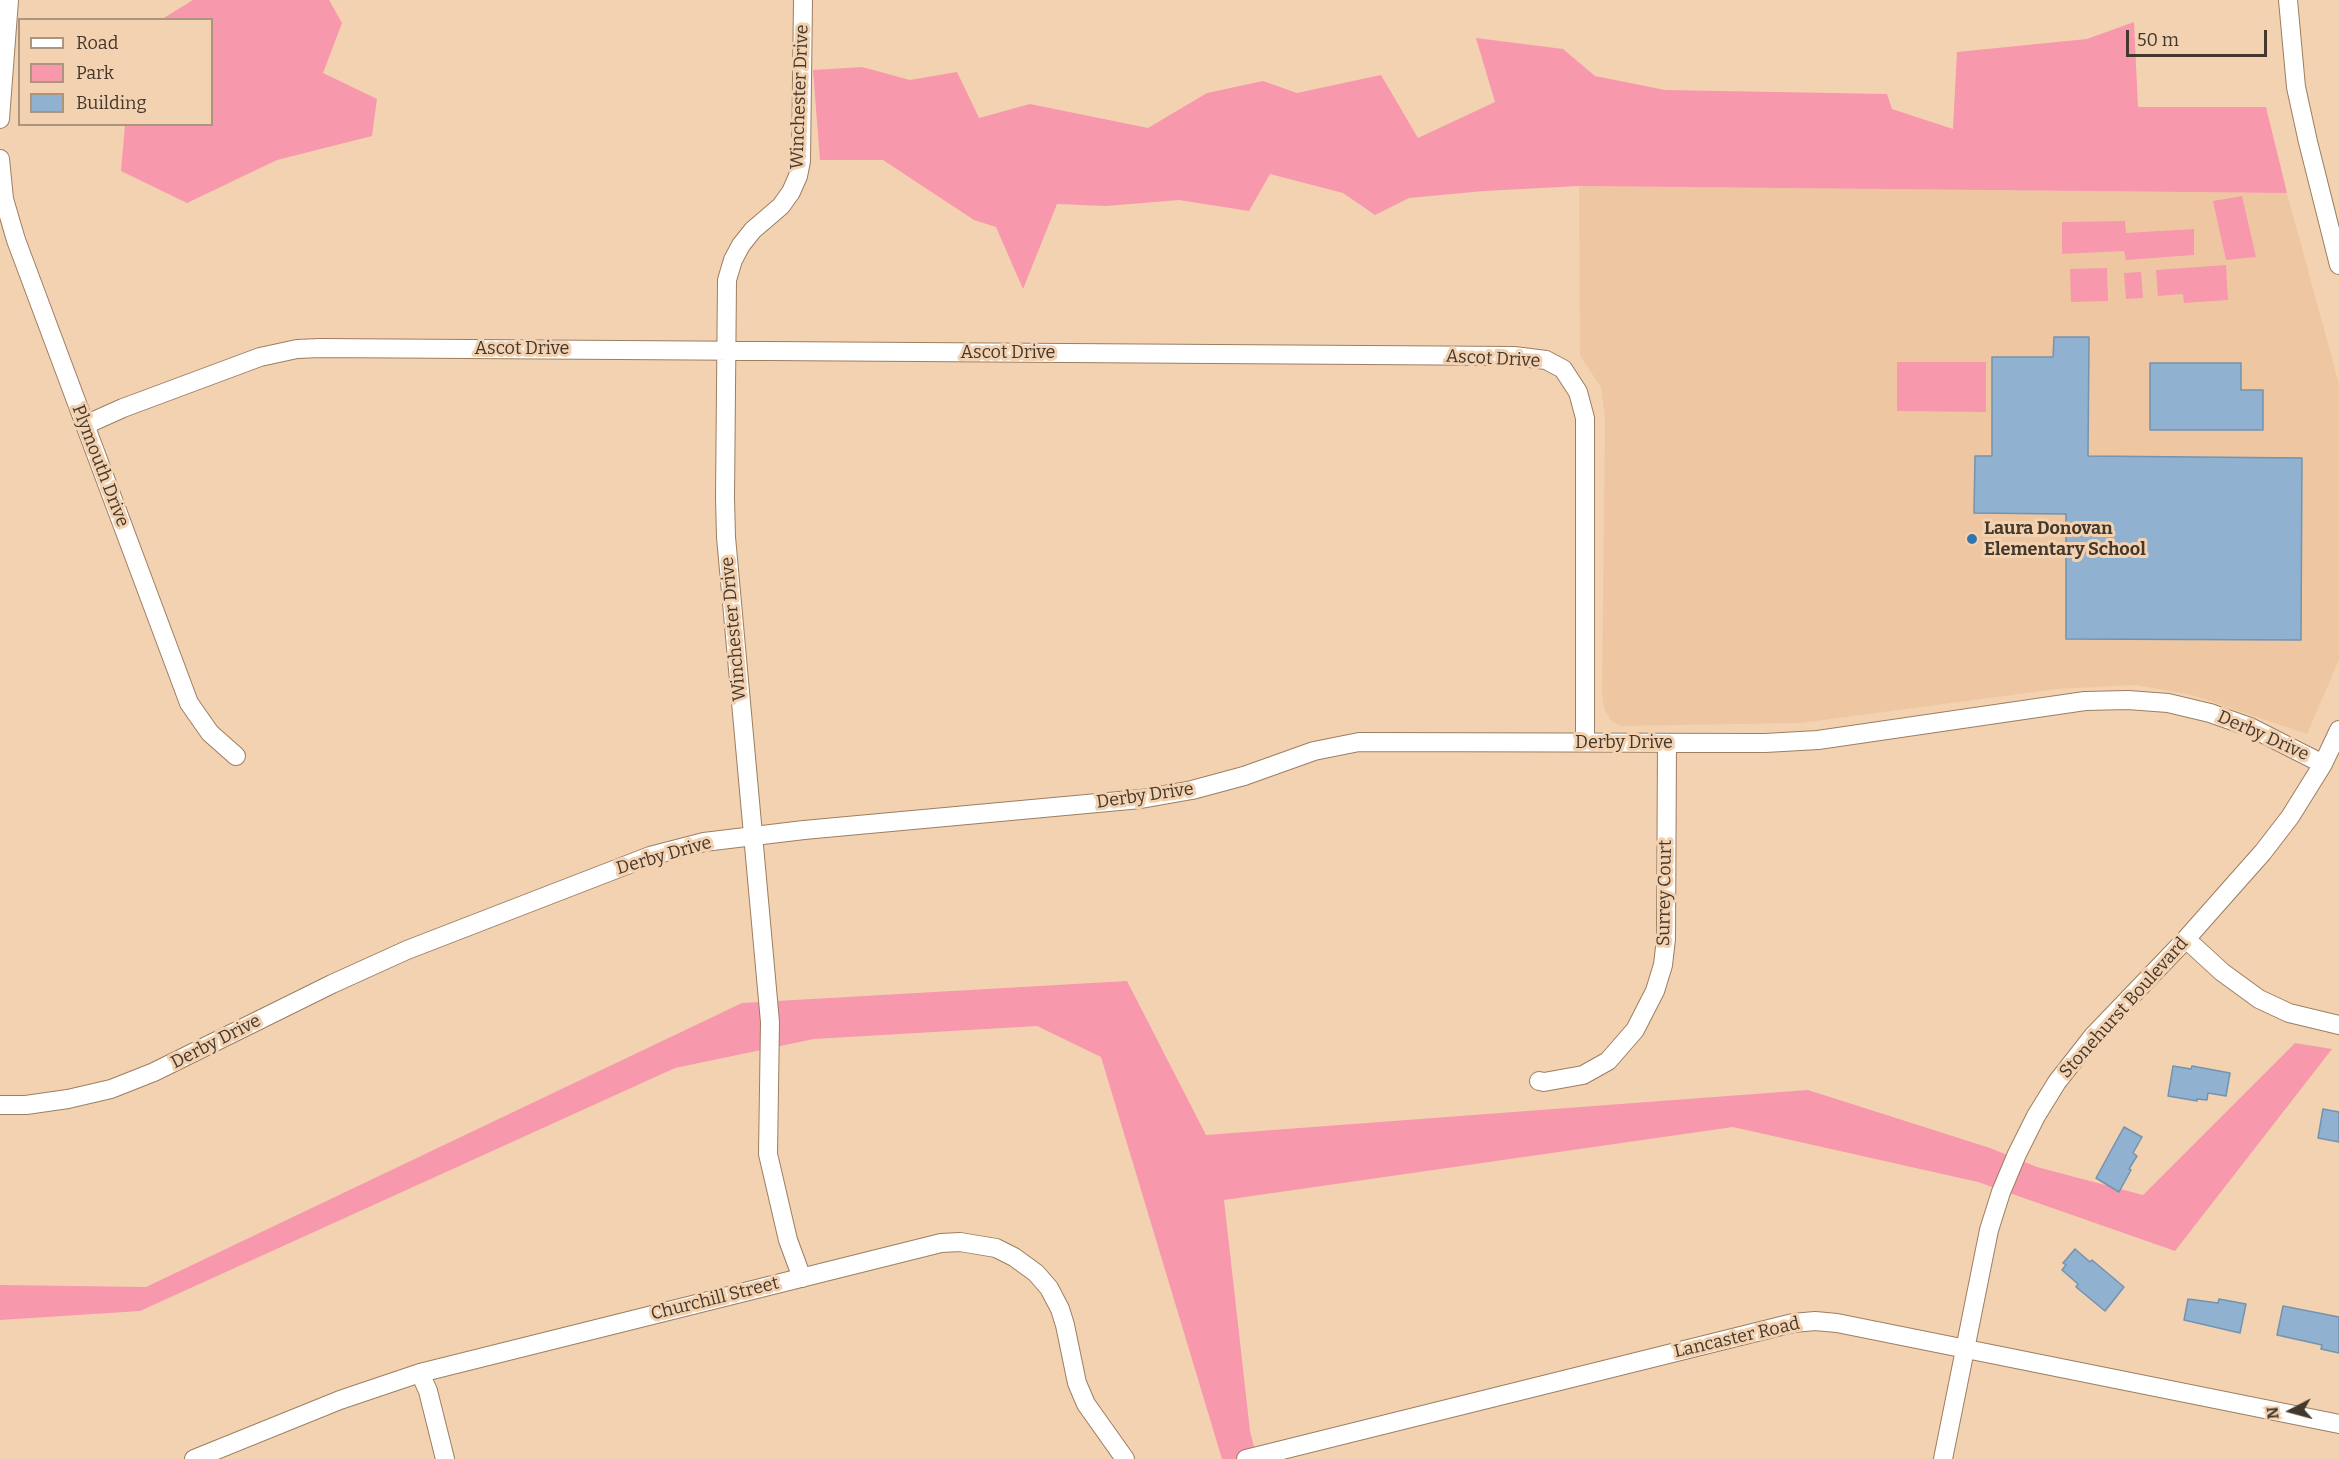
<!DOCTYPE html>
<style>
body{margin:0}
#map{position:relative;width:2339px;height:1459px;overflow:hidden;background:#f3d2b2;font-family:Bitter,serif}
canvas{display:block}
.legend{position:absolute;left:18px;top:18px;width:195px;height:108px;box-sizing:border-box;background:#f3d2b2;border:2px solid #ad947c;margin:0;padding:8px 10px;list-style:none;font-size:18px;color:#44372b}
.legend li{display:flex;align-items:center;gap:12px;height:30px}
.legend b{width:30px;border:2px solid #ad947c}
.north{position:absolute;left:2261px;top:1381px;width:60px;height:60px;-webkit-text-stroke:4px #f3d2b2;paint-order:stroke;rotate:264deg;font-size:16px;font-weight:700;line-height:24px;text-align:center;color:#44372b}
.north::after{content:'';display:block;margin:auto;width:21px;height:27px;background:#44372b;clip-path:polygon(50% 0,100% 100%,50% 72%,0 100%)}
.scale{position:absolute;left:2126px;top:30px;width:141px;height:27px;box-sizing:border-box;border:3px solid #44372b;border-top:0;padding-left:8px;font-size:18px;line-height:21px;white-space:nowrap;color:#44372b;-webkit-text-stroke:4px #f3d2b2;paint-order:stroke}
</style>
<div id="map">
<canvas width="2339" height="1459"></canvas>
<ul class="legend">
<li><b style="height:8px;background:#fff"></b>Road</li>
<li><b style="height:16px;background:#f798ad"></b>Park</li>
<li><b style="height:16px;background:#90b1cf"></b>Building</li>
</ul>
<div class="north">N</div>
<div class="scale">50 m</div>
</div>
<script>
const ctx = document.querySelector('canvas').getContext('2d');
ctx.lineJoin = 'round';
function fill(path, color) {
  ctx.fillStyle = color;
  ctx.fill(path, 'evenodd');
}
function poly(rows) {
  const path = new Path2D();
  for (const r of rows) {
    path.moveTo(r[0], r[1]);
    for (let i = 2; i < r.length; i += 2) path.lineTo(r[i], r[i + 1]);
  }
  return path;
}
function strokePath(path, color, width, dash) {
  ctx.strokeStyle = color;
  ctx.lineWidth = width;
  ctx.lineCap = dash ? 'butt' : 'round';
  ctx.setLineDash(dash || []);
  ctx.stroke(path);
}
function label(font, color, halo, rows, align = 'center') {
  ctx.font = font + ' Bitter,serif';
  ctx.lineWidth = 6;
  ctx.setLineDash([]);
  ctx.textBaseline = 'middle';
  ctx.strokeStyle = halo;
  ctx.fillStyle = color;
  for (const [text, x, y, turn = 0] of rows) {
    ctx.save();
    ctx.translate(x, y);
    ctx.rotate((+turn || 0) * Math.PI / 180);
    ctx.textAlign = isNaN(turn) ? turn : align;
    if (halo) ctx.strokeText(text, 0, 0);
    ctx.fillText(text, 0, 0);
    ctx.restore();
  }
}
const built = poly([
 [1579,186,2287,193,2339,384,2339,660,2307,734,2192,695,2136,685,2058,689,1800,723,1621,726,1611,721,1604,708,1602,692,1605,418,1601,387,1580,356]
]);
const green = poly([
 [193,0,329,0,342,23,323,73,377,99,372,136,277,160,187,203,121,171,125,125,212,124,212,20,162,19],
 [2134,22,2138,107,2266,107,2287,193,1579,186,1484,191,1409,198,1375,215,1343,193,1270,174,1249,211,1179,200,1106,206,1057,204,1023,289,996,227,974,220,883,160,820,160,813,70,862,67,910,80,957,72,979,118,1030,104,1148,128,1207,93,1263,81,1297,93,1381,75,1418,138,1495,102,1476,38,1563,49,1595,76,1665,90,1887,94,1892,109,1953,129,1957,52,2087,39],
 [2242,196,2256,257,2226,260,2213,201],
 [2125,221,2126,233,2194,229,2194,255,2126,260,2124,251,2062,254,2062,222],
 [2226,265,2228,300,2184,303,2183,294,2158,296,2156,270],
 [2107,268,2108,301,2071,302,2070,269],
 [2141,272,2143,298,2126,299,2124,273],
 [1897,362,1986,362,1986,412,1897,411],
 [1127,981,1206,1135,1808,1090,1990,1148,2037,1167,2143,1195,2295,1043,2332,1049,2175,1251,1978,1182,1733,1127,1224,1200,1250,1431,1257,1459,1222,1459,1101,1057,1037,1026,814,1039,675,1068,140,1311,0,1320,0,1285,146,1287,742,1003]
]);
const building = poly([
 [2054,337,2089,337,2088,456,2302,458,2301,640,2066,639,2066,514,1974,513,1975,456,1992,456,1992,357,2053,357,2054,337],
 [2150,363,2241,363,2241,390,2263,390,2263,430,2150,430,2150,363],
 [2173,1066,2191,1069,2192,1066,2230,1073,2226,1096,2208,1093,2207,1100,2197,1099,2197,1101,2168,1096,2173,1066],
 [2323,1109,2339,1112,2339,1142,2318,1138,2323,1109],
 [2124,1127,2142,1137,2133,1153,2137,1156,2129,1169,2131,1170,2119,1192,2096,1178,2124,1127],
 [2075,1249,2090,1262,2092,1260,2124,1287,2105,1311,2076,1287,2078,1284,2062,1270,2066,1265,2063,1263,2075,1249],
 [2188,1299,2218,1303,2219,1299,2246,1304,2240,1333,2184,1320,2188,1299],
 [2283,1306,2339,1317,2339,1353,2321,1349,2322,1345,2277,1335,2283,1306]
]);
const minor = poly([
 [2288,0,2296,87,2308,142,2339,265],
 [0,119,9,0],
 [0,159,4,199,16,240,189,703,210,733,236,756],
 [85,425,123,408,260,357,297,349,320,348,1514,356,1546,360,1563,369,1578,392,1585,418,1585,742],
 [2186,939,2222,972,2259,999,2289,1013,2339,1025],
 [1539,1081,1544,1082,1583,1075,1608,1061,1635,1030,1655,991,1663,965,1666,939,1667,743],
 [0,1105,26,1105,68,1099,111,1089,154,1072,332,984,407,950,650,856,704,842,804,830,1141,799,1192,790,1244,776,1314,751,1359,742,1765,743,1818,740,2085,701,2128,700,2168,703,2210,713,2250,727,2323,764],
 [802,1278,788,1240,768,1154,770,1022,726,537,725,498,727,280,733,260,741,245,753,230,781,206,791,192,798,176,801,161,803,0],
 [420,1373,428,1391,445,1459],
 [194,1459,340,1400,420,1373,941,1243,960,1242,996,1248,1014,1257,1036,1273,1049,1288,1060,1309,1065,1325,1077,1383,1086,1404,1125,1459],
 [1246,1459,1793,1323,1815,1321,1837,1323,2339,1424],
 [1943,1459,1989,1230,2001,1192,2017,1154,2036,1116,2057,1082,2093,1036,2186,939,2263,852,2290,817,2323,764,2339,730]
]);
const markers = [
 [1972,539,6,"#3275ab"]
];
const streetNames = [
 ["Winchester Drive",800,97,-88],
 ["Ascot Drive",522,349],
 ["Ascot Drive",1008,353],
 ["Ascot Drive",1493,359,3],
 ["Plymouth Drive",100,466,69],
 ["Winchester Drive",734,629,-95],
 ["Derby Drive",2263,736,24],
 ["Derby Drive",1624,743],
 ["Derby Drive",1145,796,-8],
 ["Derby Drive",664,856,-16],
 ["Surrey Court",1665,893,-89],
 ["Stonehurst Boulevard",2124,1008,-48],
 ["Derby Drive",216,1042,-27],
 ["Churchill Street",715,1299,-14],
 ["Lancaster Road",1737,1338,-13]
];
const poiNames = [
 ["Laura Donovan",1984,529],
 ["Elementary School",1984,550]
];
fill(built, '#eec7a2');
fill(green, '#f798ad');
fill(building, '#90b1cf');
strokePath(building, '#7393af', 1.5);
strokePath(minor, '#9c7e61', 20);
strokePath(minor, '#fff', 18);
for (const [x, y, r, color] of markers) {
  const dot = new Path2D();
  dot.arc(x, y, r, 0, 2 * Math.PI);
  ctx.fillStyle = color;
  ctx.fill(dot);
  strokePath(dot, '#f3d2b2', 2);
}
label('18px', '#44372b', '#f3d2b2', streetNames);
label('bold 18px', '#44372b', '#f3d2b2', poiNames, 'left');
</script>
